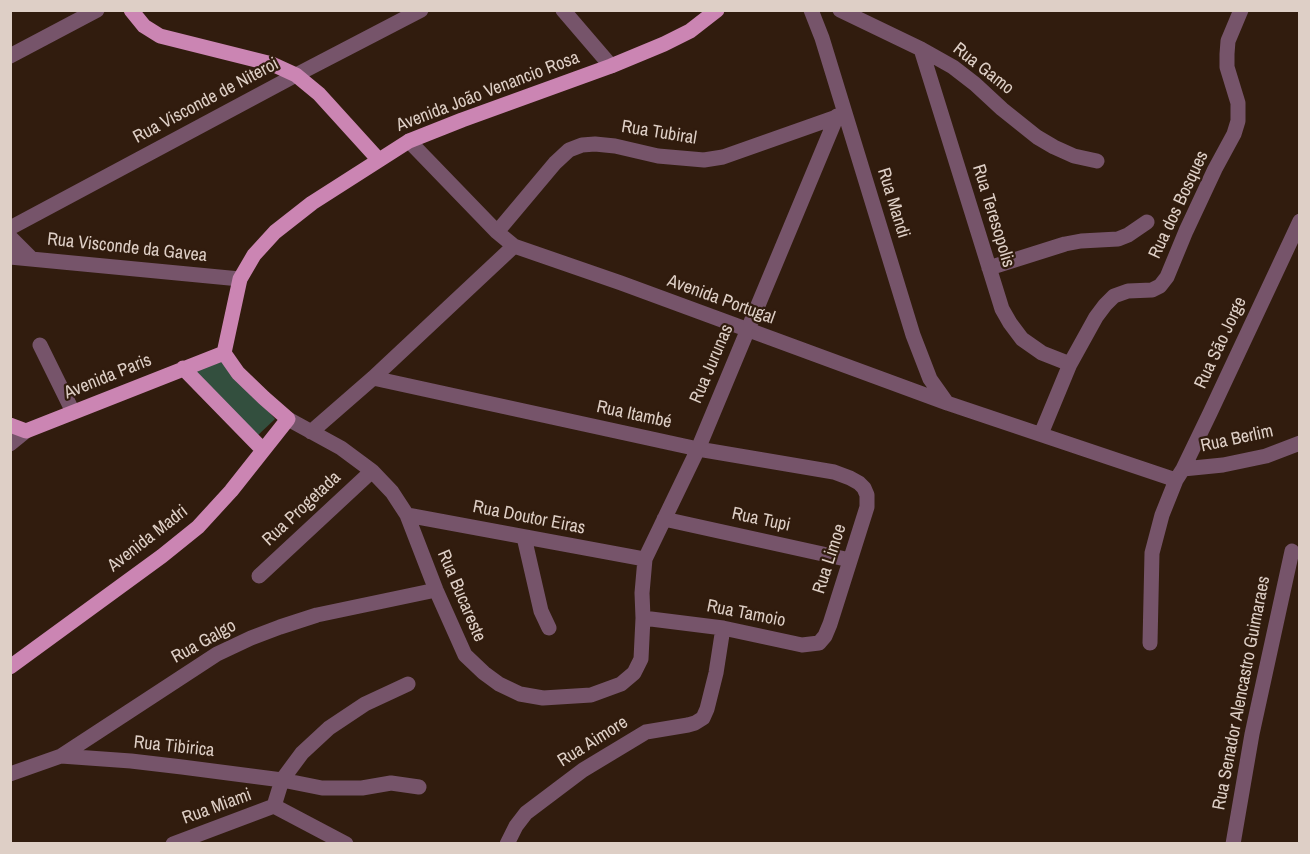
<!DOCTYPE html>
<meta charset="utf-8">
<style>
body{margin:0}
#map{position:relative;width:1310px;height:854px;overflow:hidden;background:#311c0e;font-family:"Archivo Narrow",sans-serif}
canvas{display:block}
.frame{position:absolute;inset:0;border:12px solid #decfc6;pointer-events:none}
</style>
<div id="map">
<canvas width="1310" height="854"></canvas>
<div class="frame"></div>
</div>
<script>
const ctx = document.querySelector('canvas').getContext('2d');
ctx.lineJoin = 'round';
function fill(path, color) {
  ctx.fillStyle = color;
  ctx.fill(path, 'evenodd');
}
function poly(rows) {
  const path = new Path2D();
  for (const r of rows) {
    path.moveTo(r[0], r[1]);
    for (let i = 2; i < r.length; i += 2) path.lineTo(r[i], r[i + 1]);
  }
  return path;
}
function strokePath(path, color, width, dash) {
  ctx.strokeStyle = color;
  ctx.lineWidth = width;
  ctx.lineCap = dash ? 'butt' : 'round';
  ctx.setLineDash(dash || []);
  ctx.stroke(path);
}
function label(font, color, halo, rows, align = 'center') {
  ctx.font = font + ' "Archivo Narrow",sans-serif';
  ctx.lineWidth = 4.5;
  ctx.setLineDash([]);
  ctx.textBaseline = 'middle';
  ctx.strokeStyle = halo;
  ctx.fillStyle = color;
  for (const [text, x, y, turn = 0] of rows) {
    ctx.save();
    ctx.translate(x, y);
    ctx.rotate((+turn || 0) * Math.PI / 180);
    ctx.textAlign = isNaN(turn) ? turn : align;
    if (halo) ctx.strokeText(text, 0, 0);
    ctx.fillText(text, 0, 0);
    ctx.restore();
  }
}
const green = poly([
 [224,360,275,419,256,437,194,371]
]);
const minor = poly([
 [563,10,611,66],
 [811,10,822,38,913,335,930,379,947,403],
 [840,10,921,49,953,67,975,84,1002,109,1037,137,1054,147,1074,156,1097,161],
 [921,49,1002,309,1010,323,1022,339,1042,353,1070,364],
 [10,56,97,10],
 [409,141,497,232,514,246,621,283,947,403,1176,480],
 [10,228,296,75,421,10],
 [497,232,555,163,569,150,582,145,595,144,615,146,658,156,704,160,723,157,842,115],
 [10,237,32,259],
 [10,257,240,279],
 [989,268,1065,244,1081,241,1118,239,1128,235,1147,222],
 [40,345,73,412],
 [373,378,698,449,834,472,850,478,859,483,864,488,867,495,867,507,830,624,825,636,819,643,802,645,723,628,643,618],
 [288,419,341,448,372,471,392,492,407,515,436,590,465,655,484,673,499,684,520,694,543,698,591,695,621,684,634,673,641,659,643,618,642,593,645,559,698,449,837,116],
 [311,432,373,378,514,246],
 [1041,434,1070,364,1096,317,1105,305,1114,296,1128,291,1152,290,1160,286,1167,277,1186,231,1215,169,1234,134,1238,121,1238,103,1227,67,1227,54,1228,41,1241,10],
 [10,444,26,431],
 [1183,469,1223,465,1266,456,1300,443],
 [407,515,645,559],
 [664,519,850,560],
 [524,537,541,611,549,628],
 [259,576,372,471],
 [1150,643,1152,553,1162,515,1176,480,1183,469,1210,413,1300,221],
 [61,756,131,761,182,767,282,780,322,788,362,788,391,783,419,787],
 [10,774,61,756,217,654,251,638,280,627,317,615,436,590],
 [274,806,282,780,302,753,329,728,365,704,408,684],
 [274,806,346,844],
 [173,844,274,806],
 [507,844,516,826,526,813,583,770,646,732,688,725,695,723,703,718,707,709,716,673,723,628],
 [1233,844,1252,734,1292,551]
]);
const major = poly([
 [131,10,144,26,160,36,272,64,296,75,319,94,378,159],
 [224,353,240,279,254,255,275,232,312,203,409,141,462,120,611,66,664,44,690,31,717,10],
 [183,368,262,449],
 [10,425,26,431,224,353],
 [10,667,162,556,198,527,231,491,288,419,264,398,238,373,224,353]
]);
const streetNames = [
 ["Rua Gamo",983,69,38],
 ["Avenida João Venancio Rosa",488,92,-21],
 ["Rua Visconde de Niteroi",206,101,-28],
 ["Rua Tubiral",659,133,9],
 ["Rua Mandi",893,203,73],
 ["Rua dos Bosques",1179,205,-65],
 ["Rua Teresopolis",993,216,73],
 ["Rua Visconde da Gavea",127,248,6],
 ["Avenida Portugal",721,300,20],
 ["Rua São Jorge",1221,343,-65],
 ["Rua Jurunas",712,364,-67],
 ["Avenida Paris",108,377,-22],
 ["Rua Itambé",634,415,12],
 ["Rua Berlim",1237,439,-12],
 ["Rua Progetada",302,509,-43],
 ["Rua Doutor Eiras",529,518,11],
 ["Rua Tupi",761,520,12],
 ["Avenida Madri",148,539,-38],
 ["Rua Limoe",830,559,-72],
 ["Rua Bucareste",461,596,67],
 ["Rua Tamoio",746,614,11],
 ["Rua Galgo",204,642,-29],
 ["Rua Senador Alencastro Guimaraes",1242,693,-79],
 ["Rua Aimore",593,742,-32],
 ["Rua Tibirica",174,747,6],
 ["Rua Miami",217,807,-20]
];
fill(green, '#334f3e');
strokePath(minor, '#76546a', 15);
strokePath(major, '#cb85b3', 15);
label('18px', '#decfc6', '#311c0e', streetNames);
</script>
